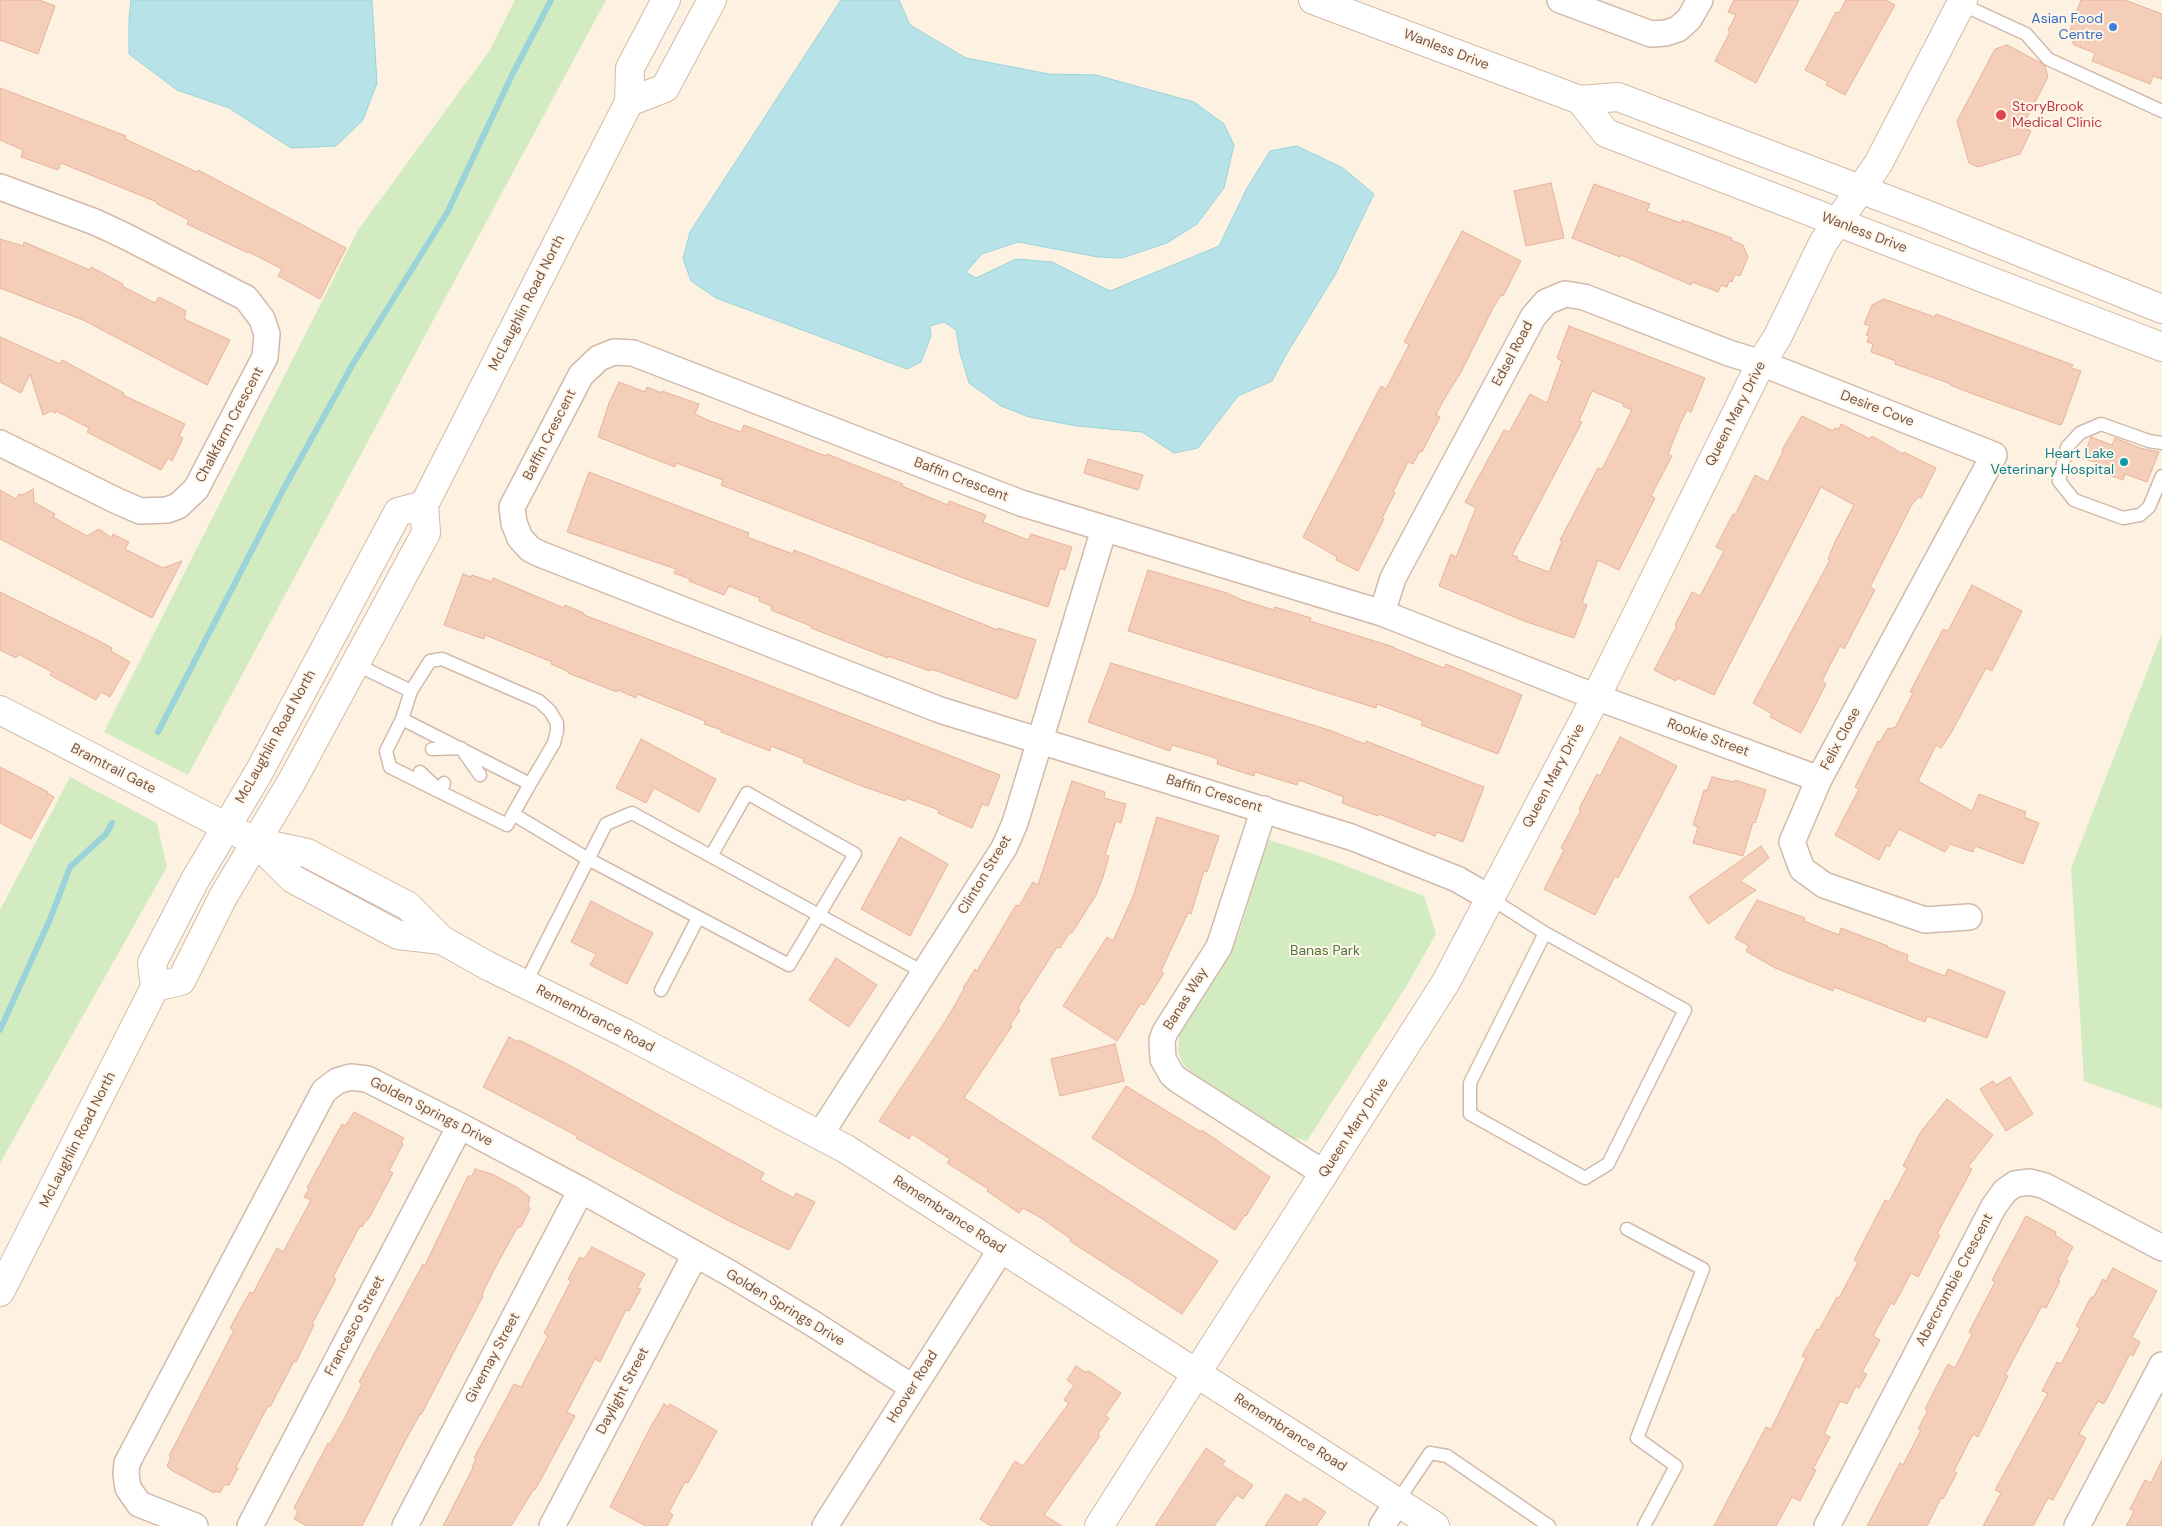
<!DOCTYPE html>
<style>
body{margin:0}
canvas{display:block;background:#fdf2e2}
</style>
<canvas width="2162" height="1526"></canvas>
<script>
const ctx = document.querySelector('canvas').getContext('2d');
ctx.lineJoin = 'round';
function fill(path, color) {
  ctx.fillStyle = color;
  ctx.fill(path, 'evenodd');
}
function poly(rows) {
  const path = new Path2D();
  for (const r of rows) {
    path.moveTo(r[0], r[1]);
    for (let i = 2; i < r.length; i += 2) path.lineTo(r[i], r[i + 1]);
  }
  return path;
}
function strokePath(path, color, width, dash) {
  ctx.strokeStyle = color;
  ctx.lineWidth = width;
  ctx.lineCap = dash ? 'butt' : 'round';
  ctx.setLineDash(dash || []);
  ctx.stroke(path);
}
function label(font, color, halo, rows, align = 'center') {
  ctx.font = font + ' "DM Sans",sans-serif';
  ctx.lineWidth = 4;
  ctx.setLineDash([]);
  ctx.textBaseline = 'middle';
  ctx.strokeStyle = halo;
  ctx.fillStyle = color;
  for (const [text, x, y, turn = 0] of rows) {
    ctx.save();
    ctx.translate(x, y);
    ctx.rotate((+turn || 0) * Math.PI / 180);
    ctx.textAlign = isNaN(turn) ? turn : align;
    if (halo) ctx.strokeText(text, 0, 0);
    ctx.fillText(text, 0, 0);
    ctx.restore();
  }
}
const green = poly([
 [515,0,606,0,188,775,104,732,358,230,490,50],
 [2162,633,2162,1109,2084,1081,2071,868],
 [70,777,157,823,167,867,0,1163,0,910],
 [1269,840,1320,856,1424,896,1436,934,1406,987,1307,1141,1295,1138,1195,1075,1183,1064,1178,1052,1179,1036,1182,1029,1228,956,1240,930,1265,848]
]);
const water = poly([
 [131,0,372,0,377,83,363,120,336,146,291,148,229,108,177,90,129,54,129,20,131,0],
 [841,0,899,0,910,25,966,58,1049,74,1096,75,1194,102,1224,124,1234,145,1224,188,1197,224,1167,243,1122,258,1098,257,1018,242,982,254,966,272,976,278,1016,259,1052,262,1110,291,1219,246,1247,188,1270,151,1297,146,1343,168,1374,194,1335,275,1287,353,1272,381,1238,396,1198,448,1174,453,1142,432,1077,426,1029,417,1001,406,969,383,960,353,956,330,944,322,930,326,931,336,921,362,907,369,716,298,691,281,683,259,690,232,841,0]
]);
const stream = poly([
 [158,732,283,490,354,362,447,213,513,73,551,0],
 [0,1030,51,917,70,867,106,834,112,823]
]);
const building = poly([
 [0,0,39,0,55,6,38,54,0,40,0,0],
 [1734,0,1799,0,1756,83,1715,61,1730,32,1728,30,1736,15,1728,12,1734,0],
 [1846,0,1886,0,1895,5,1845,95,1826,85,1828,82,1805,70,1836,12,1839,13,1846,0],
 [2081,0,2125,0,2162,14,2162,79,2153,76,2150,84,2092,61,2095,53,2074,45,2069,33,2081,0],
 [2007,45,2041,63,2045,66,2048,77,2022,127,2031,131,2020,154,1978,167,1969,163,1957,121,1995,49,2007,45],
 [0,88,126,136,125,139,197,172,198,170,346,248,320,299,278,276,282,269,249,252,248,253,187,224,189,220,157,204,157,202,61,163,58,170,21,157,23,150,0,140,0,88],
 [1551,183,1564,238,1526,246,1514,191,1551,183],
 [1594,184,1650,204,1647,211,1681,223,1682,220,1691,223,1732,238,1731,240,1743,245,1748,257,1740,276,1735,274,1732,282,1729,281,1727,287,1721,285,1718,292,1692,282,1691,285,1621,255,1620,257,1572,238,1594,184],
 [1462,231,1521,261,1503,296,1501,295,1493,308,1461,372,1443,401,1436,415,1440,417,1422,452,1420,451,1413,464,1408,462,1393,492,1395,493,1382,518,1384,519,1358,571,1336,560,1337,557,1303,537,1381,386,1386,389,1409,345,1404,342,1462,231],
 [0,239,23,246,24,242,90,270,91,267,123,284,122,286,155,303,159,297,186,311,184,319,230,340,207,385,83,320,0,288,0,239],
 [1884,299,1935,317,1936,314,2073,365,2071,368,2081,371,2062,424,2060,425,1973,394,1950,385,1951,384,1895,364,1896,361,1871,352,1873,344,1867,342,1869,336,1866,335,1870,326,1864,324,1872,305,1884,299],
 [1569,326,1705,378,1691,412,1687,410,1681,422,1668,454,1672,456,1651,496,1655,498,1619,570,1598,560,1582,603,1587,605,1574,638,1524,621,1439,586,1451,554,1456,557,1476,508,1465,502,1504,430,1509,432,1530,394,1547,403,1562,361,1557,358,1569,326],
 [1592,391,1624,404,1623,406,1632,410,1602,469,1598,468,1560,540,1562,541,1549,572,1517,560,1518,557,1512,555,1582,422,1579,421,1592,391],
 [0,337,60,364,62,360,124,393,123,395,185,424,179,436,183,438,172,461,168,458,161,470,87,432,89,428,56,411,55,413,51,411,43,415,30,374,21,393,0,382,0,337],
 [619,382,645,392,647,387,662,393,662,391,699,404,695,414,710,421,741,432,744,425,826,456,827,454,903,484,902,486,948,505,949,501,986,515,983,522,1028,540,1031,534,1072,547,1065,570,1060,568,1048,607,974,582,721,485,723,480,676,463,675,467,598,437,609,403,619,382],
 [1802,416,1833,431,1835,428,1839,429,1841,424,1870,439,1872,436,1903,454,1904,452,1936,468,1921,498,1918,497,1911,506,1870,587,1875,590,1844,649,1840,646,1822,681,1826,684,1801,733,1770,717,1772,714,1753,703,1830,560,1828,559,1835,542,1854,505,1821,487,1714,695,1677,678,1676,681,1654,670,1677,626,1675,625,1692,592,1700,596,1724,551,1716,547,1733,514,1735,515,1755,475,1768,482,1783,451,1782,450,1802,416],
 [2091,437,2112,445,2115,438,2140,448,2159,452,2147,482,2125,474,2123,480,2100,472,2103,465,2083,458,2091,437],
 [1088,459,1143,475,1138,490,1084,473,1088,459],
 [589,472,749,533,747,537,793,554,794,550,998,630,998,628,1036,640,1018,697,1016,699,931,669,930,671,888,656,888,658,811,628,811,626,771,610,772,606,759,601,760,598,729,586,724,595,689,581,690,579,674,573,676,569,567,532,589,472],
 [33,489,34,502,55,514,53,517,87,536,99,529,112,538,113,534,129,542,125,549,163,568,182,561,152,618,0,539,0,490,16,499,19,494,23,495,33,489],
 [1148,570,1227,593,1242,600,1274,610,1275,607,1311,618,1310,621,1394,647,1394,648,1444,668,1446,664,1522,695,1498,754,1421,725,1423,721,1377,704,1376,708,1128,631,1148,570],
 [463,574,471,577,472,575,492,582,493,578,564,608,565,605,584,613,584,615,717,665,1000,775,988,806,982,804,972,828,938,813,939,810,906,798,905,801,859,785,803,762,804,759,771,746,770,751,721,732,722,730,704,724,705,721,637,694,636,698,618,690,617,692,568,673,569,672,551,664,552,662,485,635,484,639,444,625,463,574],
 [1972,585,2022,611,1992,671,1986,668,1951,733,1941,748,1936,745,1918,781,1972,811,1979,794,2026,812,2024,817,2039,823,2023,864,1975,846,1973,852,1950,844,1945,852,1899,829,1889,847,1887,845,1879,860,1835,835,1859,789,1855,787,1878,741,1880,742,1888,728,1892,729,1893,727,1895,728,1913,693,1910,692,1943,629,1948,631,1972,585],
 [0,592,99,641,112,648,111,651,130,662,110,697,101,692,96,700,50,675,52,672,18,654,16,658,0,650,0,592],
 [1111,663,1329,730,1365,744,1366,741,1484,787,1463,842,1437,832,1435,836,1379,814,1378,816,1361,810,1342,803,1344,797,1299,780,1297,785,1255,772,1254,776,1217,764,1218,759,1203,754,1172,745,1170,751,1088,722,1111,663],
 [1620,737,1677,766,1618,878,1615,876,1595,915,1544,889,1564,850,1561,848,1581,810,1579,809,1597,774,1600,776,1620,737],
 [641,739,716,779,699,812,654,788,646,803,616,788,641,739],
 [0,767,48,792,47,793,54,797,31,839,0,823,0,767],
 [1712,777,1734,782,1735,780,1766,790,1755,823,1753,822,1743,856,1693,843,1698,827,1693,825,1704,790,1707,791,1712,777],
 [1072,781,1105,792,1104,798,1126,804,1121,823,1116,821,1105,855,1109,856,1103,877,1096,895,1072,933,1070,932,1060,948,1057,947,1018,1008,1020,1010,1010,1025,1012,1026,964,1098,1218,1261,1182,1314,1070,1241,1071,1239,1041,1218,1023,1208,1019,1213,987,1191,988,1189,947,1163,950,1159,912,1134,909,1139,879,1121,946,1020,964,989,963,988,975,969,977,971,1016,905,1019,906,1033,882,1038,885,1072,781],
 [1157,817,1219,836,1207,872,1204,871,1191,914,1188,913,1161,971,1164,973,1144,1005,1141,1003,1117,1041,1063,1006,1107,937,1113,941,1134,894,1157,817],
 [900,837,948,864,910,936,861,909,900,837],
 [1761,846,1769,858,1740,881,1756,890,1708,924,1689,897,1761,846],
 [1757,900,1805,918,1804,921,1839,935,1841,928,1888,946,1887,947,1908,955,1907,959,1908,962,1945,976,1948,969,2005,992,1987,1038,1927,1016,1925,1022,1834,987,1833,991,1775,968,1746,951,1749,946,1735,938,1757,900],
 [591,901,653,933,627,984,590,965,596,954,571,942,591,901],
 [836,958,877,985,849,1027,809,1000,836,958],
 [509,1037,518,1042,519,1040,569,1065,764,1173,760,1180,794,1198,796,1193,815,1202,789,1250,727,1220,576,1138,577,1136,543,1118,483,1087,509,1037],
 [1115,1044,1124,1081,1060,1096,1051,1059,1115,1044],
 [2010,1077,2033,1114,2006,1131,1980,1089,1993,1081,1996,1085,2010,1077],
 [1126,1086,1201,1132,1202,1130,1270,1177,1246,1216,1245,1215,1235,1230,1092,1138,1126,1086],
 [1947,1099,1993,1135,1968,1167,1972,1169,1937,1234,1940,1235,1918,1277,1911,1273,1894,1305,1891,1303,1873,1336,1880,1340,1862,1372,1867,1374,1859,1388,1856,1386,1847,1404,1840,1401,1824,1434,1830,1437,1813,1469,1816,1470,1800,1501,1792,1497,1776,1526,1714,1526,1766,1427,1771,1429,1806,1358,1802,1356,1817,1329,1819,1330,1837,1297,1839,1298,1858,1262,1854,1260,1885,1200,1889,1202,1907,1168,1903,1166,1920,1133,1947,1099],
 [354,1112,404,1138,401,1143,403,1144,389,1171,393,1173,368,1220,366,1220,362,1227,360,1226,333,1277,336,1279,312,1324,314,1325,296,1362,294,1361,270,1407,268,1406,236,1467,238,1468,229,1485,224,1485,220,1493,215,1491,214,1493,171,1470,167,1466,171,1457,169,1456,234,1330,230,1328,242,1306,250,1292,253,1293,277,1248,283,1252,311,1200,304,1197,309,1189,307,1188,342,1124,345,1126,354,1112],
 [475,1169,492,1174,518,1188,530,1197,528,1206,530,1209,521,1227,517,1228,495,1268,485,1288,482,1295,483,1296,421,1415,420,1414,403,1445,362,1526,307,1526,294,1519,298,1511,294,1508,328,1443,330,1444,344,1419,362,1384,359,1382,423,1264,425,1265,468,1176,472,1176,475,1169],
 [2026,1216,2056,1232,2055,1235,2073,1247,2066,1260,2068,1261,2058,1280,2060,1281,2046,1308,2042,1306,2005,1375,2008,1376,1978,1437,1973,1434,1954,1471,1957,1473,1943,1499,1941,1498,1927,1526,1867,1526,1900,1463,1903,1465,1921,1430,1918,1429,1928,1410,1925,1409,1948,1364,1955,1368,1972,1334,1969,1332,1995,1282,1992,1280,2026,1216],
 [592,1247,645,1274,637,1288,641,1289,629,1311,626,1310,600,1362,595,1359,567,1412,575,1416,535,1490,534,1489,511,1526,443,1526,473,1468,472,1467,476,1459,474,1458,514,1384,521,1387,548,1336,544,1333,571,1281,568,1279,580,1257,584,1259,592,1247],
 [2113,1268,2157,1291,2132,1337,2140,1342,2133,1356,2130,1354,2104,1404,2098,1401,2079,1434,2086,1438,2053,1500,2048,1498,2033,1526,1983,1526,2001,1493,1995,1490,2048,1393,2042,1391,2057,1362,2061,1364,2080,1328,2076,1326,2091,1297,2093,1298,2103,1279,2106,1281,2113,1268],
 [1076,1366,1085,1372,1089,1371,1121,1393,1105,1416,1109,1418,1098,1434,1100,1436,1044,1515,1062,1526,991,1526,980,1519,1015,1461,1023,1466,1069,1403,1064,1400,1074,1385,1067,1380,1076,1366],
 [664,1404,668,1407,670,1404,717,1431,688,1483,685,1482,669,1512,673,1515,667,1526,646,1526,610,1507,650,1428,664,1404],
 [1206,1448,1225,1461,1222,1465,1253,1485,1243,1499,1237,1495,1214,1526,1155,1526,1206,1448],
 [2162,1460,2162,1526,2126,1526,2134,1511,2130,1509,2145,1480,2151,1483,2162,1460],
 [1286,1494,1301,1503,1304,1498,1326,1512,1316,1526,1265,1526,1286,1494]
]);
const lane = poly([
 [1961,4,2026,34,2048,59,2162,111],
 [2162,443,2149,441,2101,424,2080,433,2067,447,2059,481,2074,500,2123,518,2140,515,2149,507,2162,476],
 [355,664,411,691,402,719,530,784,513,814,588,859,789,965,855,854,747,793,711,856],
 [411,691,430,661,442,659,539,701,550,711,557,723,557,731,554,743,530,784],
 [402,719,386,751,390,767,507,825,513,814],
 [432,749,461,748,480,775],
 [420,772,441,792,444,783],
 [1490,898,1545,933,1685,1010,1608,1164,1585,1178,1470,1114,1470,1083,1545,933],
 [525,984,606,824,632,813,925,973],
 [661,990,698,918],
 [1627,1229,1703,1269,1637,1438,1676,1466,1644,1526],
 [1397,1502,1430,1453,1447,1456,1549,1526]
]);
const street = poly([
 [1560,0,1651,34,1666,33,1678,29,1689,19,1700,0],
 [0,187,95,222,125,236,246,298,262,319,267,334,265,357,196,489,178,506,167,510,140,511,115,500,0,443],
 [1382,613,1393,578,1533,317,1546,302,1565,294,1584,297,1729,353,1761,363,1994,455,1819,779,1792,842,1802,869,1824,885,1925,920,1969,917],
 [1264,809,1219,947,1165,1032,1162,1040,1163,1059,1172,1075,1178,1080,1325,1174],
 [1490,898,1457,879,1351,837,940,710,540,554,530,549,520,538,514,523,512,507,581,375,599,358,614,352,633,353,1021,503,1382,613,1596,697,1819,779],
 [820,1135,1004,848,1015,823,1104,529],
 [195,1526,139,1504,128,1488,126,1474,127,1463,324,1091,337,1081,351,1077,367,1079,460,1126,581,1190,731,1274,812,1323,912,1387],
 [250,1526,460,1126],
 [405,1526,581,1190],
 [552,1526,695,1255],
 [825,1526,1002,1248],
 [1382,1526,1397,1502],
 [1827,1526,1994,1206,2005,1191,2015,1184,2030,1182,2045,1186,2162,1248],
 [2077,1526,2162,1365]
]);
const secondary = poly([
 [1313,0,1580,100,1618,97,1923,213,2162,309],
 [1580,100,1606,133,2162,347],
 [629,102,665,88,712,0],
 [0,710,256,842,307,853,408,906,442,940,488,966,625,1033,846,1149,1435,1526],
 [256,842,293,879,398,935,442,940],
 [155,987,181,981,223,897,292,781,426,533,424,505,629,102,630,68,666,0],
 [0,1292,155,987,152,963,195,880,259,772,398,512,424,505],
 [1099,1526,1446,982,1596,697,1761,363,1778,336,1823,243,1878,164,1963,0]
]);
const markers = [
 [2113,27,5,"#3f7fe0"],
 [2001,115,6,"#e0444e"],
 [2124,462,5,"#0f9aa8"]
];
const shopNames = [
 ["Asian Food",2103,19],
 ["Centre",2103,35]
];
const streetNames = [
 ["Wanless Drive",1446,50,21],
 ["Wanless Drive",1864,233,21],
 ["McLaughlin Road North",527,303,-63],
 ["Edsel Road",1513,354,-62],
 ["Desire Cove",1877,409,21],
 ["Queen Mary Drive",1736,414,-63],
 ["Chalkfarm Crescent",230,425,-62],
 ["Baffin Crescent",550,435,-63],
 ["Baffin Crescent",961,480,21],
 ["McLaughlin Road North",276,737,-61],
 ["Rookie Street",1708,738,20],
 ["Felix Close",1841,739,-62],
 ["Bramtrail Gate",113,769,27],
 ["Queen Mary Drive",1554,776,-62],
 ["Baffin Crescent",1214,794,17],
 ["Clinton Street",985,875,-59],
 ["Banas Way",1186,999,-58],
 ["Remembrance Road",595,1019,27],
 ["Golden Springs Drive",431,1112,27],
 ["Queen Mary Drive",1354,1128,-57],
 ["McLaughlin Road North",78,1140,-63],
 ["Remembrance Road",949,1215,33],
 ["Abercrombie Crescent",1955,1280,-62],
 ["Golden Springs Drive",785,1308,31],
 ["Francesco Street",355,1326,-62],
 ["Givemay Street",493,1358,-62],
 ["Hoover Road",913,1387,-58],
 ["Daylight Street",623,1391,-62],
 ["Remembrance Road",1290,1433,33]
];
const healthNames = [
 ["StoryBrook",2012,107],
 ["Medical Clinic",2012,123]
];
const cultureNames = [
 ["Heart Lake",2114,454],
 ["Veterinary Hospital",2114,470]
];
const parkNames = [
 ["Banas Park",1325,951]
];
fill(green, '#d3ebc0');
fill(water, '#b6e2e8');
strokePath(water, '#9cd3da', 1);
strokePath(stream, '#9cd3da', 6);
fill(building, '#f4ceb9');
strokePath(building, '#e7b398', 1);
strokePath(lane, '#d1baab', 15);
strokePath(street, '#d1baab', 28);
strokePath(secondary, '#d4baa8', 30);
strokePath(lane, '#fff', 12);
strokePath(street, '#fff', 25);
strokePath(secondary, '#fff', 28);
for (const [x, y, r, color] of markers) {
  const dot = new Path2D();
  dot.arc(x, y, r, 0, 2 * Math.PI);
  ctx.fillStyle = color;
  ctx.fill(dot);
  strokePath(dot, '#fff6e9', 2);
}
label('14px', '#366cbe', '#fff6e9', shopNames, 'right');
label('14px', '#765647', '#fff6e9', streetNames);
label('14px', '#be3a42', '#fff6e9', healthNames, 'left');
label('14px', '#0d838f', '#fff6e9', cultureNames, 'right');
label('14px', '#50773c', '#fff6e9', parkNames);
</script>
